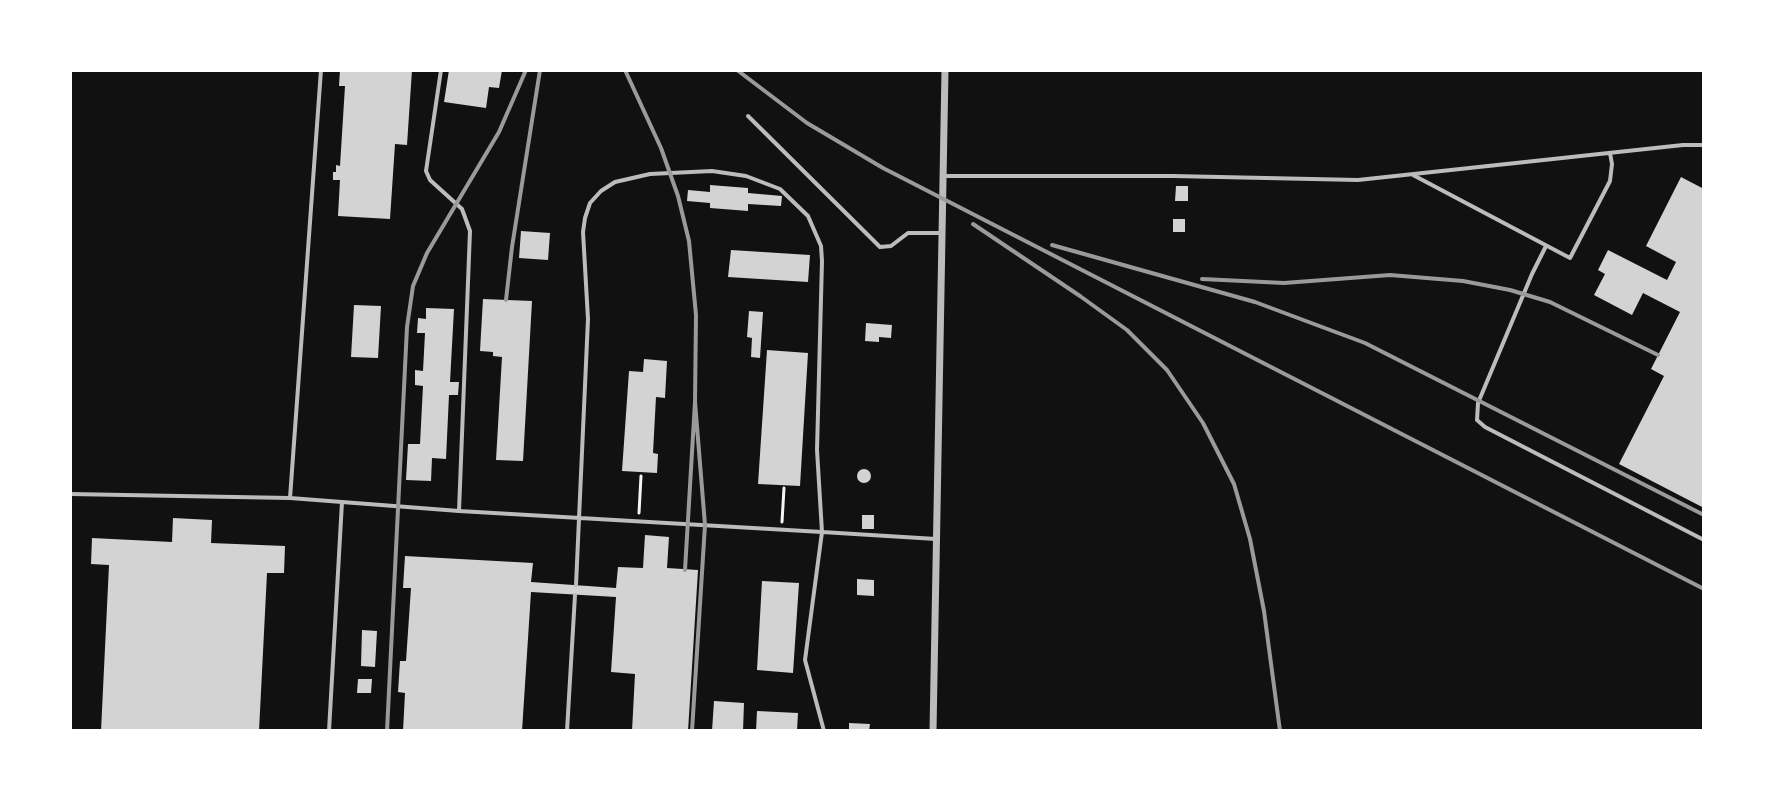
<!DOCTYPE html>
<style>
body{margin:0}
#map{position:relative;width:1774px;height:801px;overflow:hidden;background:#111;font-family:Commissioner,sans-serif}
canvas{display:block}
.frame{position:absolute;inset:0;border:72px solid #fff;pointer-events:none}
</style>
<div id="map">
<canvas width="1774" height="801"></canvas>
<div class="frame"></div>
</div>
<script>
const ctx = document.querySelector('canvas').getContext('2d');
ctx.lineJoin = 'round';
function fill(path, color) {
  ctx.fillStyle = color;
  ctx.fill(path, 'evenodd');
}
function poly(rows) {
  const path = new Path2D();
  for (const r of rows) {
    if (r.length === 3) {
      path.moveTo(r[0] + r[2], r[1]);
      path.arc(r[0], r[1], r[2], 0, 2 * Math.PI);
      continue;
    }
    path.moveTo(r[0], r[1]);
    for (let i = 2; i < r.length; i += 2) path.lineTo(r[i], r[i + 1]);
  }
  return path;
}
function strokePath(path, color, width, dash) {
  ctx.strokeStyle = color;
  ctx.lineWidth = width;
  ctx.lineCap = dash ? 'butt' : 'round';
  ctx.setLineDash(dash || []);
  ctx.stroke(path);
}
const building = poly([
 [340,70,412,70,407,145,395,144,390,219,338,216,340,180,333,180,333,172,336,172,336,165,340,166,345,86,339,86],
 [449,70,502,70,499,88,489,87,486,108,444,102],
 [1681,177,1704,189,1704,508,1619,464,1664,376,1651,369,1680,312,1643,293,1632,315,1594,295,1605,274,1598,270,1608,250,1667,280,1676,262,1646,246],
 [710,185,748,188,748,193,782,196,781,206,748,204,748,211,710,208,710,203,687,201,688,190,710,192],
 [1176,186,1188,186,1188,201,1175,201],
 [1173,219,1185,219,1185,232,1173,232],
 [521,231,550,233,548,260,519,258],
 [731,250,810,255,808,282,728,277],
 [483,299,532,301,523,461,496,460,502,357,493,356,493,352,480,351],
 [354,305,381,306,378,358,351,357],
 [426,308,454,309,450,382,459,382,458,395,449,395,446,459,432,458,431,481,406,480,408,444,420,444,423,386,415,385,415,370,423,371,425,333,417,333,418,318,426,319],
 [749,311,763,312,760,358,751,357,752,338,747,337],
 [866,323,892,325,891,338,879,337,879,342,865,341],
 [767,350,808,353,800,486,758,484],
 [644,359,667,361,665,398,656,397,653,453,658,454,657,473,622,471,629,371,643,372],
 [864,476,7],
 [862,515,874,515,874,529,862,529],
 [173,518,212,520,211,543,285,546,284,573,267,573,259,731,101,731,109,565,91,564,92,538,172,542],
 [645,535,669,537,667,568,698,570,688,731,632,731,635,674,611,672,616,597,531,592,522,731,403,731,405,693,398,692,400,661,406,661,411,588,403,588,405,556,533,563,531,582,616,588,618,567,643,568],
 [857,579,874,580,874,596,857,595],
 [762,581,799,583,793,673,757,670],
 [362,630,377,631,375,667,361,666],
 [358,679,372,679,371,693,357,693],
 [714,701,744,703,743,731,712,731],
 [757,711,798,713,797,731,756,731],
 [849,723,870,724,869,731,849,731]
]);
const path = poly([
 [639,513,641,476],
 [782,522,784,488]
]);
const service = poly([
 [321,70,290,498,459,511,822,532,805,660,824,731],
 [441,70,426,171,430,180,462,209,470,231,459,511],
 [748,116,880,247,891,246,908,233,942,233],
 [1413,175,1570,258,1610,181,1612,164,1610,153],
 [943,176,1173,176,1358,180,1683,145,1704,145],
 [1546,246,1532,274,1478,403,1477,420,1485,427,1704,540],
 [70,494,290,498],
 [576,585,588,319,583,232,585,218,590,203,601,191,615,182,650,174,712,171,746,176,780,189,808,216,821,246,822,261,817,450,822,532,936,539],
 [329,731,342,502],
 [567,731,575,595]
]);
const minor = poly([
 [933,731,945,70]
]);
const rail = poly([
 [625,70,661,148,678,196,689,241,696,315,695,402],
 [737,70,807,123,883,168,1704,589],
 [973,224,1080,296,1127,330,1167,370,1203,423,1234,484,1250,539,1264,611,1280,731],
 [1052,245,1255,302,1365,343,1704,515],
 [1202,279,1284,283,1390,275,1463,281,1510,290,1550,302,1658,355],
 [506,300,512,247,540,70],
 [685,570,695,402,705,525,692,731],
 [387,731,407,327,413,286,427,253,499,132,526,70]
]);
fill(building, '#d3d3d3');
strokePath(path, '#f5f5f5', 3);
strokePath(service, '#bcbcbc', 4);
strokePath(minor, '#bcbcbc', 7);
strokePath(rail, '#9a9a9a', 4);
</script>
